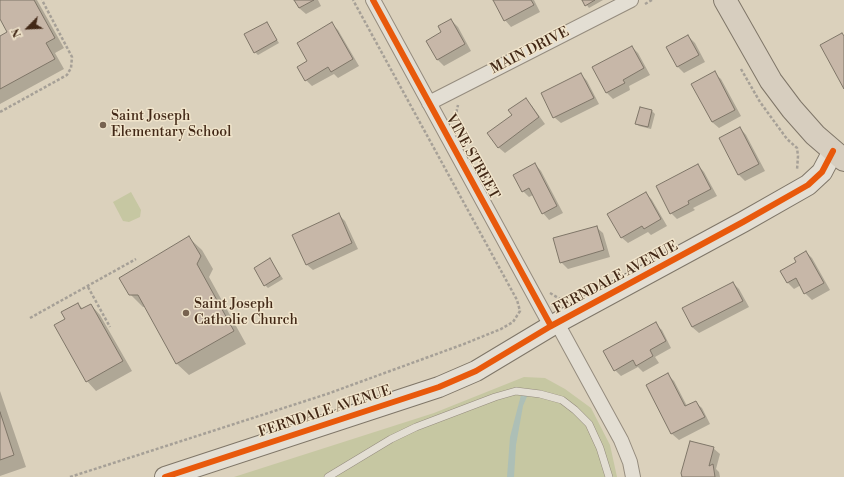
<!DOCTYPE html>
<style>
body{margin:0}
#map{position:relative;width:844px;height:477px;overflow:hidden;background:#dbd1bc;font-family:"Libre Bodoni",serif}
canvas{display:block}
.north{position:absolute;left:8px;top:8px;width:40px;height:40px;-webkit-text-stroke:3px #f0e4cb;paint-order:stroke;rotate:246deg;font-size:11px;font-weight:700;line-height:16px;text-align:center;color:#422816}
.north::after{content:'';display:block;margin:auto;width:14px;height:18px;background:#422816;clip-path:polygon(50% 0,100% 100%,50% 72%,0 100%)}
</style>
<div id="map">
<canvas width="844" height="477"></canvas>
<div class="north">N</div>
</div>
<script>
const ctx = document.querySelector('canvas').getContext('2d');
ctx.lineJoin = 'round';
function fill(path, color) {
  ctx.fillStyle = color;
  ctx.fill(path, 'evenodd');
}
function poly(rows) {
  const path = new Path2D();
  for (const r of rows) {
    path.moveTo(r[0], r[1]);
    for (let i = 2; i < r.length; i += 2) path.lineTo(r[i], r[i + 1]);
  }
  return path;
}
function strokePath(path, color, width, dash) {
  ctx.strokeStyle = color;
  ctx.lineWidth = width;
  ctx.lineCap = dash ? 'butt' : 'round';
  ctx.setLineDash(dash || []);
  ctx.stroke(path);
}
function label(font, color, halo, rows, align = 'center') {
  ctx.font = font + ' "Libre Bodoni",serif';
  ctx.lineWidth = 3;
  ctx.setLineDash([]);
  ctx.textBaseline = 'middle';
  ctx.strokeStyle = halo;
  ctx.fillStyle = color;
  for (const [text, x, y, turn = 0] of rows) {
    ctx.save();
    ctx.translate(x, y);
    ctx.rotate((+turn || 0) * Math.PI / 180);
    ctx.textAlign = isNaN(turn) ? turn : align;
    if (halo) ctx.strokeText(text, 0, 0);
    ctx.fillText(text, 0, 0);
    ctx.restore();
  }
}
const green = poly([
 [131,192,141,210,140,217,129,222,123,221,113,202],
 [524,377,545,378,565,389,591,408,610,445,617,477,234,477,434,413]
]);
const water = poly([
 [529,392,523,406,516,445,514,477,507,477,510,437,521,395]
]);
const shadow = poly([
 [0,0,37,0,64,48,55,53,64,69,0,104,0,38,9,33,0,16],
 [295,0,318,0,321,6,306,14,299,8],
 [495,0,534,0,540,12,511,27,505,20],
 [583,0,603,0,589,8],
 [451,20,458,27,471,51,444,66,437,59,443,33],
 [266,23,279,43,258,55,255,52],
 [332,24,338,30,359,66,338,78,334,74,312,86,306,80,309,61],
 [688,36,695,43,705,62,684,73,678,67,667,48],
 [632,47,638,53,650,75,629,86,630,90,613,99,606,92],
 [714,73,721,79,741,116,719,128,712,122,692,84],
 [581,74,587,81,599,104,561,123,554,117],
 [525,99,532,106,545,124,505,153,498,147,513,116],
 [652,111,655,114,651,129,639,126,636,123],
 [740,128,746,135,765,171,745,181,738,174],
 [535,164,541,171,563,213,549,220,543,213,533,195,529,197,523,191],
 [698,165,704,172,717,196,693,208,695,210,677,219,671,213],
 [646,193,652,200,667,226,651,235,648,232,628,243,621,237],
 [338,214,345,221,358,249,313,270,306,264],
 [596,227,603,233,610,257,568,269,561,262],
 [189,238,202,250,213,269,209,277,246,344,189,375,176,363,146,307,143,307,130,294],
 [806,252,812,258,830,290,812,300,805,293,801,285,794,289,788,283,782,271,798,263],
 [270,259,283,279,268,288,265,285],
 [733,283,739,289,749,307,699,333,692,327,683,309],
 [78,304,83,309,91,305,100,315,132,371,96,391,87,381,66,319],
 [655,324,662,330,671,348,655,357,659,363,643,372,638,367,621,376,615,370],
 [668,375,674,381,687,406,695,402,702,408,710,424,679,440,672,434,647,386],
 [0,391,26,467,0,476],
 [713,448,720,454,716,469,719,472,720,477,683,477]
]);
const building = poly([
 [0,0,34,0,55,38,46,43,55,59,0,89,0,36,7,32,0,19,0,0],
 [294,0,314,0,299,8,294,0],
 [493,0,531,0,534,5,504,21,493,0],
 [582,0,595,0,585,6,582,0],
 [451,19,465,44,437,60,426,41,441,32,438,26,451,19],
 [267,22,277,40,254,53,244,34,267,22],
 [332,22,353,59,331,72,328,67,305,81,297,67,307,61,297,43,332,22],
 [842,33,844,36,844,89,820,45,842,33],
 [688,35,699,55,677,67,666,47,688,35],
 [632,46,644,68,623,80,625,83,606,93,592,67,632,46],
 [715,71,735,110,712,122,691,84,715,71],
 [581,73,594,98,553,118,541,93,581,73],
 [526,98,539,117,498,148,487,133,512,115,508,110,526,98],
 [640,107,652,110,648,127,635,124,640,107],
 [740,127,759,164,738,175,719,138,740,127],
 [535,163,557,206,542,214,529,188,522,192,513,175,535,163],
 [698,164,711,189,688,201,689,204,670,214,656,186,698,164],
 [646,192,661,219,644,229,642,226,621,238,607,214,646,192],
 [339,213,352,243,306,265,292,235,339,213],
 [597,226,604,250,560,263,553,238,597,226],
 [189,236,201,256,197,264,234,331,176,364,138,295,129,295,119,278,189,236],
 [806,251,824,283,804,294,796,278,787,283,780,271,796,262,794,258,806,251],
 [270,258,280,276,264,286,254,268,270,258],
 [733,282,743,301,692,327,682,308,733,282],
 [78,303,81,309,91,304,123,361,86,382,54,325,65,319,61,312,78,303],
 [656,322,666,341,650,350,653,356,636,366,633,360,614,371,603,351,656,322],
 [668,373,685,406,696,401,705,417,671,434,646,385,668,373],
 [0,412,14,455,0,460,0,412],
 [690,441,714,447,709,466,713,464,715,477,682,477,681,473,690,441]
]);
const path = poly([
 [645,4,652,0],
 [741,69,760,102,787,139,797,148,798,156,797,170],
 [0,112,67,75,71,68,72,57,42,0],
 [457,122,456,114,458,105],
 [88,287,110,327],
 [550,293,560,299,563,299],
 [30,318,136,259],
 [70,477,327,394,464,344,501,329,513,322,520,311,517,300,353,0]
]);
const lane = poly([
 [328,477,391,439,416,427,495,397,516,391,540,394,562,400,575,410,589,424,600,448,609,477]
]);
const street = poly([
 [373,0,551,326],
 [429,103,631,0],
 [557,323,621,440,630,462,633,477]
]);
const secondary = poly([
 [165,477,439,387,476,371,551,326,743,222,808,185,822,172,833,151]
]);
const primary = poly([
 [725,0,771,81,792,109,815,135,844,160]
]);
const cycleway = poly([
 [373,0,551,326],
 [165,477,439,387,476,371,551,326,743,222,808,185,822,172,833,151]
]);
const markers = [
 [103,125,4,"#786350"],
 [186,313,4,"#786350"]
];
const streetNames = [
 ["MAIN DRIVE",530,51,-27],
 ["VINE STREET",472,157,61],
 ["FERNDALE AVENUE",616,278,-28],
 ["FERNDALE AVENUE",325,412,-18]
];
const poiNames = [
 ["Saint Joseph",111,117],
 ["Elementary School",111,133],
 ["Saint Joseph",194,305],
 ["Catholic Church",194,321]
];
fill(green, '#c6c7a2');
fill(water, '#adbfb6');
fill(shadow, '#0003');
fill(building, '#c7b7a8');
strokePath(building, '#7f7668', 1);
strokePath(lane, '#958c7e', 8);
strokePath(street, '#958c7e', 16);
strokePath(secondary, '#7f7668', 22);
strokePath(primary, '#7f7668', 24);
strokePath(path, '#a6a097', 2.5, [3, 2]);
strokePath(lane, '#e3ded3', 7);
strokePath(street, '#e3ded3', 14);
strokePath(secondary, '#e3ded3', 20);
strokePath(primary, '#d7cebf', 22);
strokePath(cycleway, '#e8590c', 6);
for (const [x, y, r, color] of markers) {
  const dot = new Path2D();
  dot.arc(x, y, r, 0, 2 * Math.PI);
  ctx.fillStyle = color;
  ctx.fill(dot);
  strokePath(dot, '#f0e4cb', 1.5);
}
label('14px', '#422816', '#f0e4cb', streetNames);
label('14px', '#422816', '#f0e4cb', poiNames, 'left');
</script>
